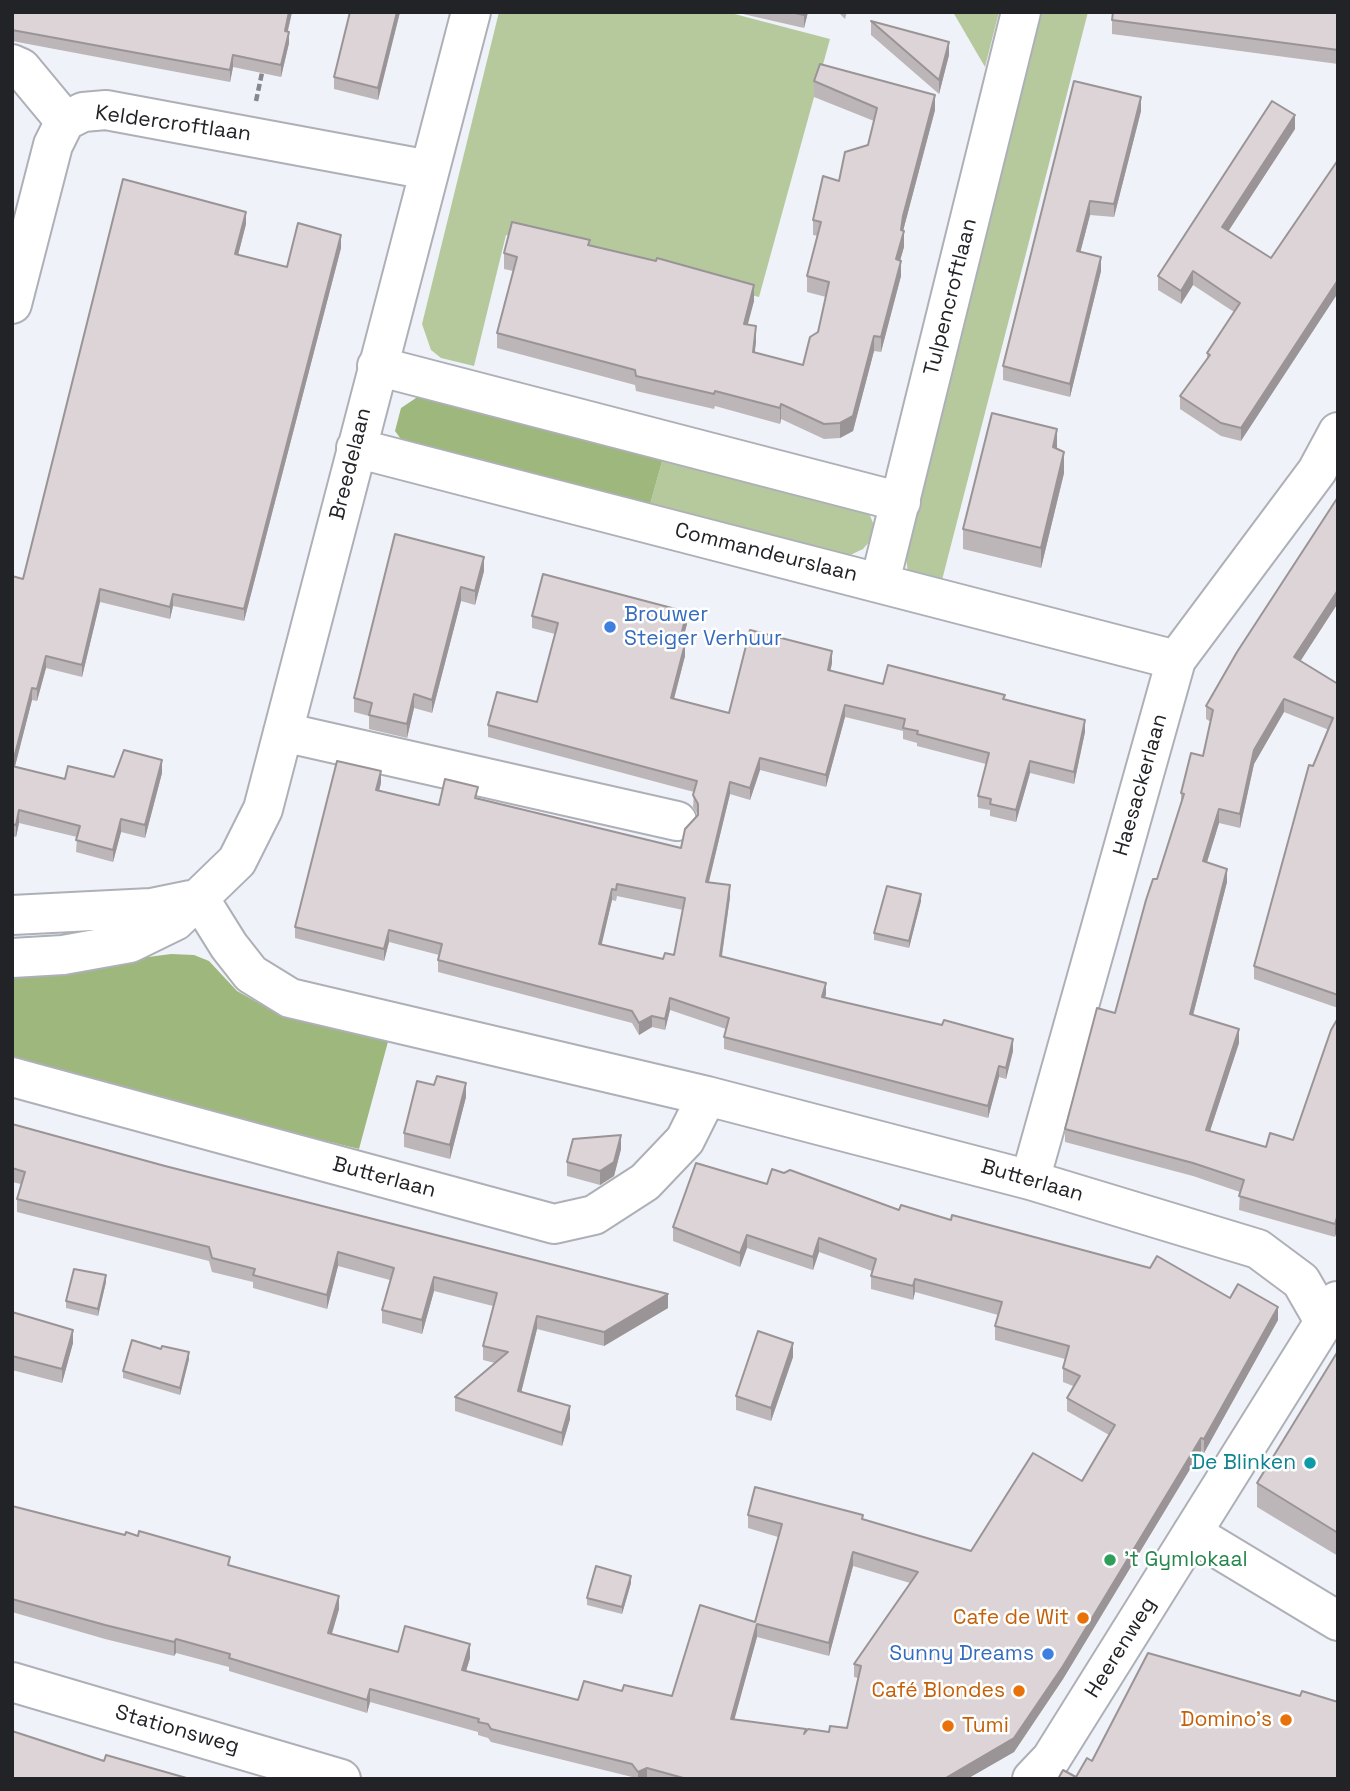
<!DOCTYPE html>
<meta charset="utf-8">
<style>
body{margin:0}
#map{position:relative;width:1350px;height:1791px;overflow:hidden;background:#f0f2f9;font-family:"Space Grotesk",sans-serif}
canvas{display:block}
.frame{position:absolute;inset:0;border:14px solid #222326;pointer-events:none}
</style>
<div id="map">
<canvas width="1350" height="1791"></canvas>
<div class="frame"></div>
</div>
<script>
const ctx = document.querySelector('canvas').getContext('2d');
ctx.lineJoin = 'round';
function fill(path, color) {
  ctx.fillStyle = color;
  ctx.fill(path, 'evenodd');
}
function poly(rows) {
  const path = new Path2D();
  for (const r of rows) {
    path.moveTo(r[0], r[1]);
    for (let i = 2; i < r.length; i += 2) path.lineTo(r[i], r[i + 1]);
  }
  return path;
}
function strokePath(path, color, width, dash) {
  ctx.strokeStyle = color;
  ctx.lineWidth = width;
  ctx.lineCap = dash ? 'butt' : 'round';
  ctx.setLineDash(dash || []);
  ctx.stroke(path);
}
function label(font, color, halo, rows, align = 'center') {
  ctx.font = font + ' "Space Grotesk",sans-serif';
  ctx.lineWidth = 5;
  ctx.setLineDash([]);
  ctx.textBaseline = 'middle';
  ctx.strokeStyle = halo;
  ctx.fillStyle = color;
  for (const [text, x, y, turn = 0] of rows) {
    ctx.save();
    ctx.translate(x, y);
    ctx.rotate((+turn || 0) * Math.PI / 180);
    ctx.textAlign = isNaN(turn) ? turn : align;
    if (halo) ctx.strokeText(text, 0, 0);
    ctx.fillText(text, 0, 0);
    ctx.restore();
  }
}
const green = poly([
 [499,12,727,12,830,39,759,297,506,235,474,366,441,358,431,350,422,324],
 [953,12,999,12,985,67],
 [1037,12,1088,12,941,584,908,574,904,539],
 [665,451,869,513,875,528,870,541,863,549,844,558,649,508]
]);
const forest = poly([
 [422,394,665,451,649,508,406,446,395,431,401,408],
 [171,954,194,955,209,961,237,991,262,1005,389,1038,359,1149,12,1064,12,975]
]);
const path = poly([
 [256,101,263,68]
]);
const minor = poly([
 [12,64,21,68,65,121],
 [12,304,53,145,65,121,83,112,106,110,429,170],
 [377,366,901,502],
 [356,448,1176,660],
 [880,582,1021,12],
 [283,732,677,821],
 [199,898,229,946,251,974,290,998,707,1096,1030,1180,1258,1249,1301,1281,1324,1321],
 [12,915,151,908,190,900],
 [12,958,63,955,130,943,175,921,237,861,263,809,471,12],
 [12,1077,554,1224,594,1215,645,1182,685,1140,707,1096],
 [1030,1180,1176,660,1317,471,1338,432],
 [1192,1533,1338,1621],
 [12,1682,341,1779],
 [1032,1779,1051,1759,1337,1301]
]);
const wall = poly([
 [12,12,292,12,288,31,289,43,281,77,233,67,230,82,12,41],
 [350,12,400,12,378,100,334,89,334,77],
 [734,12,808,12,804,28],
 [838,12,847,12,845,19],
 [1338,12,1338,64,1112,34,1112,20],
 [871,21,949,55,939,94,871,35],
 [814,81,935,110,903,231,904,247,900,260,901,276,881,352,874,351,853,431,840,438,824,439,781,419,780,424,715,406,714,409,636,391,635,385,497,348,497,333,513,271,504,269,504,253,590,245,754,301,747,324,756,342,754,353,803,365,818,332,826,297,807,292,807,276,818,236,813,235,813,220,839,181,868,145,874,121,814,97],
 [1074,81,1141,111,1114,217,1090,215,1080,252,1101,271,1070,397,1003,380,1003,366],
 [1295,129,1228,231,1271,258,1241,441,1221,436,1180,409,1180,396,1207,359,1207,353,1234,312,1193,285,1181,304,1158,290,1158,276],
 [246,224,238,255,287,267,341,248,244,621,173,606,170,619,100,602,82,677,46,668,37,701,32,700,15,766,65,779,114,777,162,773,145,838,121,832,113,862,76,852,77,837,19,823,16,837,12,836,12,576,23,579],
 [1057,449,1064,473,1041,568,963,549,963,529],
 [1338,497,1338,603,1300,661,1338,684,1338,1008,1254,979,1254,966,1313,766,1329,730,1284,712,1254,764,1240,828,1219,823,1207,862,1227,882,1193,1015,1239,1043,1210,1131,1266,1147,1293,1140,1338,1018,1335,1237,1239,1210,1240,1192,1193,1176,1065,1142,1065,1129,1115,1013,1181,804,1181,793,1203,756,1211,722,1206,719,1206,706],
 [395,534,484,571,475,605,461,601,432,713,414,708,407,738,369,729,369,716,354,712,354,698],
 [532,616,687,624,681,644,685,656,674,699,729,713,832,663,830,671,883,684,1005,700,1085,732,1074,784,1030,773,1016,822,990,816,990,810,978,808,978,796,986,764,917,746,917,743,903,739,903,731,845,717,826,787,760,770,750,800,730,794,723,822,709,882,730,897,722,956,826,994,825,998,1013,1051,1006,1079,999,1077,988,1118,724,1049,724,1037,726,1029,670,1010,665,1030,652,1027,639,1035,632,1023,438,972,438,960,439,955,389,942,384,961,295,938,295,927,381,783,379,791,439,805,478,798,681,848,698,815,693,807,694,792,488,737,488,725,537,702,555,634,532,628],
 [617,896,683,910,674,955,663,959,601,945,612,900,616,901],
 [921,901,909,948,874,940,874,933],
 [466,1097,450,1159,404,1147,404,1133],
 [12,1124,668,1308,604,1346,537,1329,521,1392,570,1419,562,1446,455,1411,455,1397,495,1363,483,1360,483,1346,493,1306,434,1291,422,1334,382,1323,382,1310,390,1280,338,1266,327,1309,253,1288,253,1282,212,1272,209,1261,17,1212,17,1199,21,1184,12,1182],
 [621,1149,614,1176,600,1185,567,1176,567,1162],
 [784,1173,899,1210,1230,1298,1278,1320,1204,1453,1201,1451,1063,1679,1014,1752,967,1779,633,1779,632,1777,491,1742,488,1738,478,1735,478,1732,370,1702,367,1713,229,1671,229,1667,176,1653,174,1656,105,1639,12,1612,12,1506,230,1565,339,1609,332,1634,398,1652,470,1658,466,1671,578,1700,622,1691,672,1696,755,1622,778,1537,748,1528,748,1515,863,1519,971,1551,1082,1481,1109,1435,1067,1411,1067,1398,1073,1386,1063,1382,1063,1368,1065,1359,995,1340,995,1326,998,1315,915,1292,913,1300,871,1289,871,1276,872,1271,819,1252,813,1270,747,1248,740,1267,673,1241,673,1227,767,1184],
 [853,1566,910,1583,854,1664,854,1677,858,1678,847,1728,829,1732,806,1732,734,1719,757,1637,829,1656],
 [106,1282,98,1316,66,1308,66,1301],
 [12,1312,73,1343,62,1383,12,1370],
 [1338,1351,1338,1556,1257,1507,1257,1483],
 [793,1357,771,1421,736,1410,736,1396],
 [189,1359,180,1395,123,1378,123,1371],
 [631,1583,622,1614,587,1605,587,1598]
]);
const shadedWall = poly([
 [289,12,292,12,285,42,285,31],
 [397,12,400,12,378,100,378,88],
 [805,12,808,12,804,28,804,15],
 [289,32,289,43,281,77,281,65],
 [949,42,949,55,939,94,939,80],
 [233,55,233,67,230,82,230,70],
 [935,95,935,110,903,231,904,231,904,247,896,275,896,259,903,216],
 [1141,97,1141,111,1114,217,1114,204],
 [1295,115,1295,129,1222,241,1222,227],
 [1090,201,1090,215,1077,265,1077,251],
 [246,212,246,224,235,267,235,254],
 [341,235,341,248,244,621,244,609],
 [1101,257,1101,271,1070,397,1070,384],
 [901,261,901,276,881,352,881,337],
 [1193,271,1193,285,1181,304,1181,291],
 [1338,280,1338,293,1241,441,1241,428],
 [754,285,754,301,744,339,744,324],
 [756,326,756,342,753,368,753,352],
 [874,336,874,351,853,431,840,438,840,423],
 [781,404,781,419,780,424,780,408],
 [1057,429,1057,450,1053,447],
 [1064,452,1064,473,1041,568,1041,548],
 [484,557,484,571,475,605,475,591],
 [461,587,461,601,432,713,432,700],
 [100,589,100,602,82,677,82,665],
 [1338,590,1338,603,1294,671,1294,657],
 [173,594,173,606,170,619,170,607],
 [687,612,687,624,679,655,679,643],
 [685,644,685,656,671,710,671,698],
 [832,651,832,663,828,682,828,670],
 [46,656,46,668,37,701,37,689],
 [32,688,32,700,12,778,12,766],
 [414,694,414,708,407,738,407,724],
 [1284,699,1284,712,1254,764,1240,828,1240,814,1254,750],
 [845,705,845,717,826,787,826,775],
 [1085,720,1085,732,1074,784,1074,772],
 [760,758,760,770,750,800,750,788],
 [162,760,162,773,145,838,145,825],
 [1030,761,1030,773,1016,822,1016,810],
 [381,771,381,783,376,802,376,790],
 [730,782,730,794,706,893,706,882],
 [1219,809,1219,823,1203,875,1203,861],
 [19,810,19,823,16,837,16,825],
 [121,819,121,832,113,862,113,850],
 [1227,869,1227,882,1190,1027,1190,1014],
 [730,885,730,897,720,968,720,956],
 [612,889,612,900,599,956,599,944],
 [921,894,921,901,909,948,909,941],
 [389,930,389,942,384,961,384,949],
 [826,983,826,994,822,1009,822,997],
 [670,998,670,1010,665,1030,665,1019],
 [652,1016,652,1027,639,1035,639,1023],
 [1239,1029,1239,1043,1206,1143,1206,1130],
 [1013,1039,1013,1051,1006,1079,1006,1068],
 [999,1066,999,1077,988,1118,988,1106],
 [466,1083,466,1097,450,1159,450,1145],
 [621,1135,621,1149,614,1176,600,1185,600,1171],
 [1338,1214,1338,1228,1335,1237,1335,1224],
 [747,1235,747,1248,740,1267,740,1253],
 [819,1238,819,1252,813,1270,813,1257],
 [338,1252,338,1266,327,1309,327,1295],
 [106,1275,106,1282,98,1316,98,1309],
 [434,1277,434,1291,422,1334,422,1320],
 [915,1279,915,1292,913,1300,913,1286],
 [668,1294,668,1308,604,1346,604,1332],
 [1278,1307,1278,1320,1204,1453,1204,1439],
 [537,1316,537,1329,518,1405,518,1391],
 [73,1330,73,1343,62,1383,62,1369],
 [793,1343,793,1357,771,1421,771,1408],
 [189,1352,189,1359,180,1395,180,1388],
 [570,1406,570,1419,562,1446,562,1433],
 [1201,1438,1201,1451,1063,1679,1014,1752,967,1779,944,1779],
 [853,1552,853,1566,829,1656,829,1643],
 [631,1576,631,1583,622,1614,622,1607],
 [339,1596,339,1609,328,1646,328,1633],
 [757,1624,757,1637,731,1732,731,1719],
 [176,1639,176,1653,174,1656,174,1642],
 [470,1644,470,1658,462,1684,462,1670],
 [370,1689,370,1702,367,1713,367,1700],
 [647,1768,647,1779,638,1779,638,1772]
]);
const building = poly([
 [12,12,289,12,285,31,289,32,281,65,233,55,230,70,12,30,12,12],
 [350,12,397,12,378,88,334,77,350,12],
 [791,12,805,12,804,15,791,12],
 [1113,12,1338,12,1338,50,1112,20,1113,12],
 [871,21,949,42,939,80,871,21],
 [820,64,935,95,903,216,901,230,904,231,896,259,901,261,881,337,874,336,853,416,840,423,824,424,781,404,780,408,715,391,714,394,636,376,635,370,497,333,517,257,504,253,512,222,590,240,588,245,656,261,657,258,754,285,744,324,756,326,753,352,803,365,810,337,818,332,829,282,807,276,821,222,813,220,823,176,839,181,845,152,868,145,877,108,814,81,820,64],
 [1074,81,1141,97,1114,204,1090,201,1077,251,1101,257,1070,384,1003,366,1074,81],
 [1272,101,1295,115,1222,227,1271,258,1338,160,1338,280,1241,428,1221,423,1180,396,1210,355,1207,353,1240,303,1193,271,1181,291,1158,276,1272,101],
 [123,179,246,212,235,254,287,267,298,223,341,235,244,609,173,594,170,607,100,589,82,665,46,656,37,689,32,688,12,766,65,779,68,766,114,777,124,750,162,760,145,825,121,819,113,850,76,840,80,826,19,810,16,825,12,824,12,576,23,579,123,179],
 [992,413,1057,429,1053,447,1064,452,1041,548,963,529,992,413],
 [1338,497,1338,590,1294,657,1338,684,1338,995,1254,966,1309,765,1313,766,1333,718,1284,699,1254,750,1240,814,1219,809,1203,861,1227,869,1190,1014,1239,1029,1206,1130,1266,1147,1270,1133,1293,1140,1331,1030,1338,1018,1338,1214,1335,1224,1239,1196,1244,1180,1193,1163,1065,1129,1097,1008,1115,1013,1146,900,1153,879,1157,879,1184,794,1181,793,1191,753,1203,756,1213,710,1206,706,1237,652,1338,497],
 [395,534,484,557,475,591,461,587,432,700,414,694,407,724,369,715,372,703,354,698,395,534],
 [543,574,687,612,679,643,685,644,671,698,729,713,750,630,832,651,828,670,883,684,888,665,1005,695,1003,699,1085,720,1074,772,1030,761,1016,810,990,804,991,799,978,796,989,753,917,734,918,731,903,728,905,719,845,705,826,775,760,758,750,788,730,782,723,811,706,882,730,885,720,956,826,983,822,997,942,1025,944,1020,1013,1039,1006,1068,999,1066,988,1106,724,1037,729,1018,670,998,665,1019,652,1016,639,1023,632,1011,438,960,442,944,389,930,384,949,295,927,337,761,381,771,376,790,439,805,445,779,478,787,475,798,681,848,685,829,698,815,698,804,693,795,697,781,488,725,497,692,537,702,558,623,532,616,543,574],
 [617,884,685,898,674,955,665,953,663,959,599,944,612,889,616,890,617,884],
 [887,886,921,894,909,941,874,933,887,886],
 [437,1076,466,1083,450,1145,404,1133,417,1081,434,1085,437,1076],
 [12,1124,165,1166,668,1294,604,1332,537,1316,518,1391,570,1406,562,1433,455,1397,508,1352,483,1346,497,1293,434,1277,422,1320,382,1310,394,1268,338,1252,327,1295,253,1275,255,1269,212,1258,209,1247,17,1199,25,1172,12,1168,12,1124],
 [621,1135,614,1162,600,1171,567,1162,573,1139,621,1135],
 [696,1163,767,1184,772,1169,784,1173,790,1170,899,1210,901,1205,951,1220,952,1215,1150,1268,1157,1256,1230,1298,1238,1284,1278,1307,1204,1439,1201,1438,1063,1666,1014,1738,944,1779,687,1779,647,1768,638,1772,632,1764,491,1729,488,1724,478,1722,479,1719,370,1689,367,1700,229,1658,230,1654,176,1639,174,1642,105,1625,12,1599,12,1506,125,1535,126,1532,138,1536,139,1531,230,1557,228,1565,339,1596,328,1633,398,1652,405,1626,470,1644,462,1670,578,1700,584,1681,622,1691,624,1685,672,1696,700,1605,755,1622,782,1524,748,1515,755,1487,863,1515,862,1519,971,1551,1033,1453,1082,1481,1115,1425,1067,1398,1080,1376,1063,1368,1069,1346,995,1326,1002,1302,915,1279,913,1286,871,1276,876,1259,819,1238,813,1257,747,1235,740,1253,673,1227,696,1163],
 [853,1552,918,1572,854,1664,861,1666,847,1728,830,1726,829,1732,808,1729,804,1734,806,1729,731,1719,757,1624,829,1643,853,1552],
 [74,1269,106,1275,98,1309,66,1301,74,1269],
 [12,1312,73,1330,62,1369,12,1356,12,1312],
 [758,1331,793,1343,771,1408,736,1396,758,1331],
 [132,1340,161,1349,162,1346,189,1352,180,1388,123,1371,132,1340],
 [1338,1351,1338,1533,1257,1483,1338,1351],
 [596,1566,631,1576,622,1607,587,1598,596,1566],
 [1148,1653,1300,1696,1302,1691,1338,1702,1338,1779,1058,1779,1063,1770,1076,1777,1087,1758,1092,1761,1148,1653],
 [12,1731,104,1761,106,1755,190,1779,12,1779,12,1731]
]);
const markers = [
 [610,627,7,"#3f7fe0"],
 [1310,1463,7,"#0f9aa8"],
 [1110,1560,7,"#2e9e5b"],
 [1083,1618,7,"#e8710a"],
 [1048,1654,7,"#3f7fe0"],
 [1019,1691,7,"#e8710a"],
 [1286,1720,7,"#e8710a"],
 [948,1726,7,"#e8710a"]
];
const streetNames = [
 ["Keldercroftlaan",173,124,8],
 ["Tulpencroftlaan",951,297,-76],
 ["Breedelaan",351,464,-76],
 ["Commandeurslaan",766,553,14],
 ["Haesackerlaan",1141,785,-74],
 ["Butterlaan",384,1178,15],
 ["Butterlaan",1032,1181,16],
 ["Heerenweg",1121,1648,-58],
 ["Stationsweg",177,1730,16]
];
const shopNames = [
 ["Brouwer",624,615],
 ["Steiger Verhuur",624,639],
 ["Sunny Dreams",1034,1654,"right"]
];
const cultureNames = [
 ["De Blinken",1296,1463]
];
const leisureNames = [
 ["'t Gymlokaal",1124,1560]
];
const foodNames = [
 ["Cafe de Wit",1069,1618],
 ["Café Blondes",1005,1691],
 ["Domino's",1272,1720],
 ["Tumi",962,1726,"left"]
];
fill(green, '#b6c99d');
fill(forest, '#9eb77c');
strokePath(minor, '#aeb0b7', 42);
strokePath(path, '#86888d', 4.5, [7, 3.5]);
strokePath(minor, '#fff', 38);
fill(wall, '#bdb6b8');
fill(shadedWall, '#9a9496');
fill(building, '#dcd4d6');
strokePath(building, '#9a9496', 2);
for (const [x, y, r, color] of markers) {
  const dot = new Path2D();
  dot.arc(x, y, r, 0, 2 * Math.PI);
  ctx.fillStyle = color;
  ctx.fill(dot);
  strokePath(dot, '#fff', 2.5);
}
label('21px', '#222326', '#fff', streetNames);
label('21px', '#366cbe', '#fff', shopNames, 'left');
label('21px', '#0d838f', '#fff', cultureNames, 'right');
label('21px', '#27864d', '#fff', leisureNames, 'left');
label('21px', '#c56008', '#fff', foodNames, 'right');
</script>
